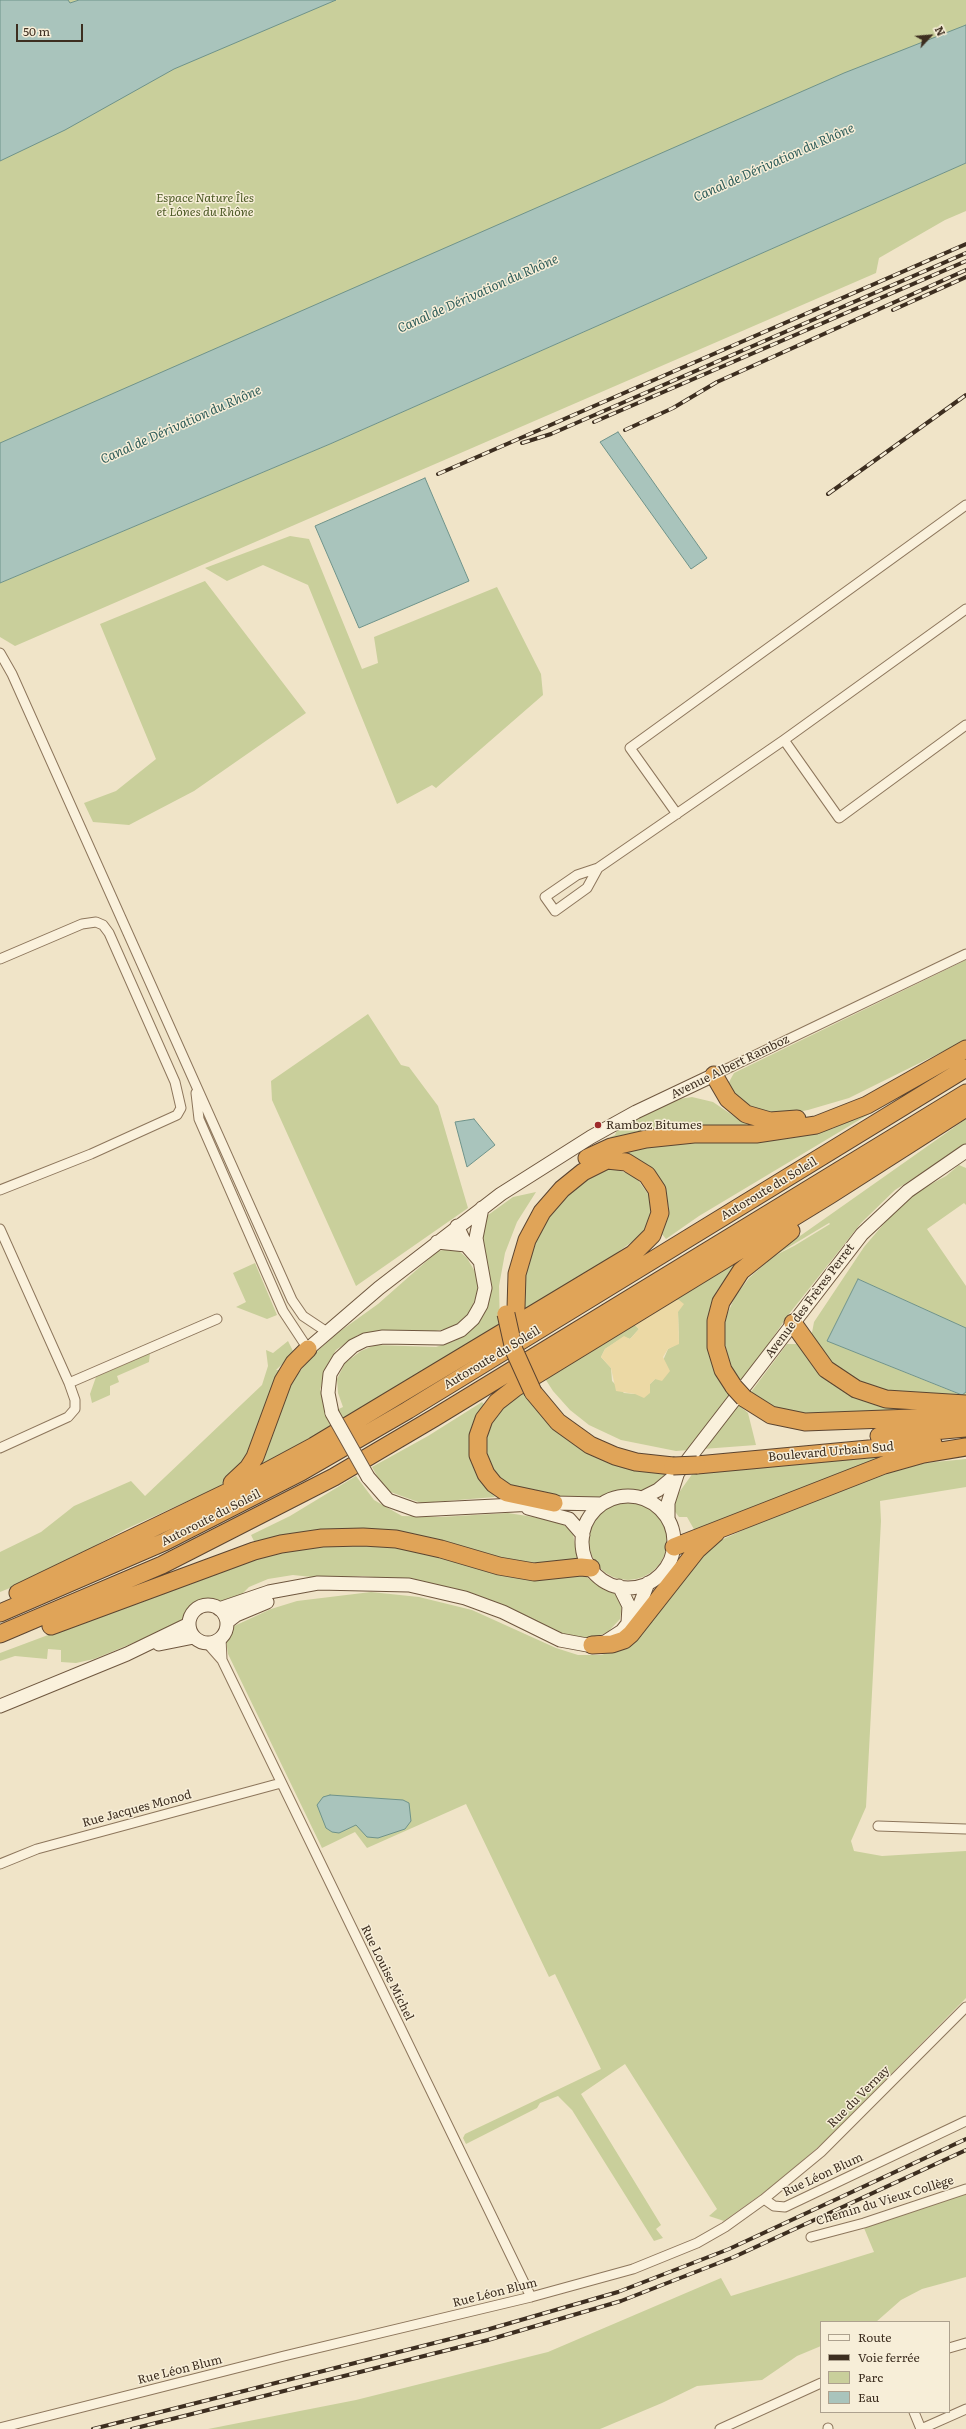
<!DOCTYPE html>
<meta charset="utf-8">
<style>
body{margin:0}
#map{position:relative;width:966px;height:2429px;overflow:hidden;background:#f0e4c8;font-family:Literata,serif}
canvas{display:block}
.legend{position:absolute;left:820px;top:2321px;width:130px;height:92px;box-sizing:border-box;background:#f7eed8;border:1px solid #ada18e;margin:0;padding:5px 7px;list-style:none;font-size:12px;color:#3d2e20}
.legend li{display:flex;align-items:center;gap:8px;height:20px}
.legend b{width:20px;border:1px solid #ada18e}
.north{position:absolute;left:910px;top:16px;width:40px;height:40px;-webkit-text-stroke:3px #f7eed8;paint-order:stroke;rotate:64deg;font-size:11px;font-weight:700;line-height:16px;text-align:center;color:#3d2e20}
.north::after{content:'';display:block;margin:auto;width:14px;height:18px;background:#3d2e20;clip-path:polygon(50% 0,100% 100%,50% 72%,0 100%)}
.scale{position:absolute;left:16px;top:24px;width:67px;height:18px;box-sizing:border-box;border:2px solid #3d2e20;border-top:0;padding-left:5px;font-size:12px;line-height:14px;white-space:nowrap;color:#3d2e20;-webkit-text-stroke:3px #f7eed8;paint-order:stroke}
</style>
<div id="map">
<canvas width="966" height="2429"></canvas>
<ul class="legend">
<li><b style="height:5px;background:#faf1dc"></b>Route</li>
<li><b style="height:5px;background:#3d2e20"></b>Voie ferrée</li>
<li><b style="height:11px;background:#c9cf9b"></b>Parc</li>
<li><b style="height:11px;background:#a9c4bc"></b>Eau</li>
</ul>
<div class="north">N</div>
<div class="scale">50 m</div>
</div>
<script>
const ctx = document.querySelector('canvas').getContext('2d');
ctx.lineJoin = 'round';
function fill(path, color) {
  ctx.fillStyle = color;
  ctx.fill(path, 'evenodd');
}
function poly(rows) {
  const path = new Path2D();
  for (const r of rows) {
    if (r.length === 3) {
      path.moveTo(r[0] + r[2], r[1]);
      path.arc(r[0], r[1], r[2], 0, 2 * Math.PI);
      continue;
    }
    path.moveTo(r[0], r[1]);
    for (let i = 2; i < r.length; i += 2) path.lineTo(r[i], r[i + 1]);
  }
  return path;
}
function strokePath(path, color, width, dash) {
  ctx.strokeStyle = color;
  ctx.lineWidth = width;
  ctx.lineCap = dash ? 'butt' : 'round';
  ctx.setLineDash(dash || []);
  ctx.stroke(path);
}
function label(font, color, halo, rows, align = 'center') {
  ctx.font = font + ' Literata,serif';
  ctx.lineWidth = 3;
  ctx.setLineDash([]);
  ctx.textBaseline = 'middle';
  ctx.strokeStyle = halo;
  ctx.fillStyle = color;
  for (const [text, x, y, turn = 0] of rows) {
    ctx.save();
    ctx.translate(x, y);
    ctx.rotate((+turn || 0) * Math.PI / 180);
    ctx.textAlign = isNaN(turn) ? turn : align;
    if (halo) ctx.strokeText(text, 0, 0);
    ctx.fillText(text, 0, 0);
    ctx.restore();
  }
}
const green = poly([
 [0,0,966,0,966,100,0,517],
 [966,163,966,211,945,220,879,258,876,273,15,646,0,637,0,583,330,444],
 [290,536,309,539,362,669,378,663,374,637,497,587,541,674,543,695,436,788,432,785,397,804,308,585,263,565,227,581,205,568],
 [205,581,306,713,194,791,129,825,93,822,84,803,116,791,156,759,100,624],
 [966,960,966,1040,849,1098,808,1110,776,1116,753,1112,730,1092,729,1082,734,1073],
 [368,1014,401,1065,409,1067,438,1106,468,1208,356,1286,272,1100,271,1081],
 [921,1083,699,1216,666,1239,661,1233,669,1208,662,1181,652,1168,636,1159,618,1154,610,1137,615,1135,617,1130,634,1120,679,1099,692,1097,713,1102,741,1121,763,1125,778,1138],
 [966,1119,966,1145,895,1190,861,1223,789,1314,742,1382,731,1367,724,1341,725,1319,735,1297,749,1278,783,1248],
 [830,1224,794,1246,774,1256,829,1223],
 [959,1165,966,1168,966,1205,964,1203,927,1229,966,1286,966,1328,858,1279,827,1341,961,1395,966,1392,966,1397,884,1390,859,1382,835,1367,811,1338,814,1322,864,1247,893,1213,920,1190,946,1176],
 [612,1168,635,1176,651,1198,652,1216,646,1231,609,1259,523,1314,522,1297,529,1253,551,1212,569,1192,596,1171],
 [536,1192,517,1222,505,1253,499,1286,500,1327,258,1470,243,1469,219,1487,126,1529,37,1577,0,1592,0,1552,41,1532,74,1506,131,1481,145,1496,262,1385,268,1366,266,1350,273,1353,288,1341,294,1353,276,1370,279,1370,292,1381,315,1353,339,1332,378,1304,438,1251,450,1249,459,1251,467,1258,477,1275,478,1292,469,1314,452,1328,435,1331,380,1331,358,1335,336,1350,327,1365,320,1390,322,1392,326,1415,343,1407,338,1393,337,1379,345,1363,361,1351,375,1345,436,1347,454,1341,469,1332,480,1321,491,1289,489,1273,479,1229,488,1215,513,1197],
 [760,1248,732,1269,716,1292,708,1321,720,1381,732,1399,748,1413,756,1445,676,1451,621,1440,589,1425,570,1410,553,1391,544,1377,633,1323,639,1329,630,1339,624,1337,605,1349,601,1357,611,1368,612,1381,624,1393,635,1394,650,1384,655,1379,668,1349,679,1343,678,1312,674,1300,702,1284,728,1265],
 [255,1263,277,1315,267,1319,236,1307,246,1302,233,1273],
 [787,1344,798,1344,822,1373,917,1408,819,1415,789,1412,769,1406,751,1392],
 [150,1353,149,1362,117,1376,119,1382,110,1386,110,1395,92,1403,90,1394,96,1377],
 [521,1391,549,1423,668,1473,646,1493,630,1489,610,1492,595,1499,544,1496,519,1490,491,1475,482,1447,491,1417],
 [482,1402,486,1407,482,1482,495,1497,421,1503,385,1490,372,1467,428,1436],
 [899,1454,695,1531,687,1517,679,1517,673,1509,675,1498,693,1473],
 [966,1459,966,1487,880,1501,881,1521,866,1807,851,1841,854,1851,882,1856,966,1851,966,1998,825,2141,777,2183,724,2221,709,2216,717,2209,625,2064,581,2094,661,2225,656,2229,663,2238,654,2241,572,2110,558,2096,540,2103,537,2108,466,2144,463,2138,465,2134,601,2069,555,1974,549,1977,466,1804,367,1848,355,1832,322,1848,228,1654,226,1640,232,1627,271,1609,297,1601,371,1592,419,1597,472,1610,556,1648,578,1655,601,1655,624,1648,706,1550,719,1541,785,1511,873,1477,925,1463],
 [356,1476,374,1500,402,1516,441,1517,508,1513,553,1520,564,1525,573,1534,578,1560,547,1566,515,1564,399,1535,256,1545,251,1535,290,1516],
 [628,1541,39],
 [372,1543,584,1575,597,1585,614,1593,622,1604,620,1619,607,1633,589,1638,570,1637,473,1594,421,1581,362,1576,321,1578,293,1575,268,1579,249,1587,238,1598,220,1602,206,1600,195,1604,184,1621,177,1625,94,1659,76,1663,61,1662,61,1650,48,1649,47,1659,15,1656,0,1661,0,1653,259,1556,312,1545],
 [966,2193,966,2277,922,2289,901,2300,876,2322,821,2322,821,2346,797,2356,762,2380,697,2386,662,2403,600,2429,208,2429,356,2400,548,2352,721,2278,731,2296,874,2252,864,2228]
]);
const sand = poly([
 [674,1300,679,1300,684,1304,678,1312,679,1344,668,1349,663,1357,670,1371,662,1381,655,1379,650,1384,650,1393,644,1398,635,1394,616,1391,611,1368,601,1357,605,1349,624,1336,630,1339,639,1329,633,1323]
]);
const water = poly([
 [0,0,68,0,70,3,79,0,336,0,174,69,65,130,0,161,0,0],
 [966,25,966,163,330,444,0,583,0,443,844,73,966,25],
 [618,432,707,558,691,569,600,442,618,432],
 [425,478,469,581,359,628,315,526,425,478],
 [474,1119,495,1145,467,1167,455,1122,474,1119],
 [858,1279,966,1328,966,1392,962,1395,827,1341,858,1279],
 [330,1795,403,1800,409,1803,411,1821,405,1829,378,1838,367,1837,356,1825,339,1833,332,1832,326,1828,317,1805,323,1797,330,1795]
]);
const street = poly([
 [0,653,12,674,292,1300,303,1316,327,1332],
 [784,740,839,818,966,725],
 [677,814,630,748,966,505],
 [598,868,587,888,555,911,545,897,577,875,598,868,784,740,966,609],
 [0,959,82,924,96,922,103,925,109,933,175,1082,181,1108,177,1115,91,1154,0,1190],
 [714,1075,966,954],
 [196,1093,199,1119,283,1311,308,1349],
 [0,1229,69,1383,75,1400,75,1409,68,1417,0,1448],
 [69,1383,217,1319],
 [221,1638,222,1660],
 [207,1643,222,1660,531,2297],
 [878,1826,966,1829],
 [0,1864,37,1849,281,1783],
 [764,2199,821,2152,966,2007],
 [811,2237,864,2223,966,2189],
 [949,2348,966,2343],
 [914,2412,921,2429],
 [0,2428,284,2356,531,2297,633,2269,697,2243,725,2227,764,2199,774,2206,785,2207,966,2121],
 [828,2428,828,2429],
 [720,2429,821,2383],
 [921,2429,966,2409]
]);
const secondary = poly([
 [457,1226,466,1245,479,1260],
 [437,1242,466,1245],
 [308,1349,379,1288,501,1194,591,1137,636,1112,714,1075],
 [332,1413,328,1393,330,1374,339,1359,353,1346,365,1340,383,1337,442,1338,461,1330,473,1319,481,1305,485,1288,476,1238,482,1208],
 [368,1477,388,1500,416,1510,554,1503,602,1504],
 [628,1542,46],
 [642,1498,658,1490,677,1474,862,1234,908,1191,966,1151],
 [528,1508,569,1519,583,1535],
 [668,1518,668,1503,677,1475],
 [619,1586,629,1606,628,1623],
 [208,1624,19],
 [219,1609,269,1592,318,1583,409,1585,465,1598,503,1612,560,1640,587,1645,605,1642,622,1631,637,1612,648,1583],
 [227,1622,236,1615,267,1602],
 [159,1644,194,1637],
 [0,1706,127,1654,189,1624]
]);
const highway = poly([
 [714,1075,728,1099,746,1114,770,1121,797,1119],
 [587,1158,611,1147,646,1139,694,1134,756,1134,816,1125,867,1105,966,1049],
 [793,1323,826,1369,856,1389,886,1399,966,1404],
 [734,1387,723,1370,716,1347,716,1321,721,1302,741,1271,791,1231],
 [533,1392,558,1422,590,1445,615,1456,636,1462,673,1466],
 [744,1398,771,1415,805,1422,966,1416],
 [879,1436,966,1428],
 [697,1465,933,1443],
 [232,1483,248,1468,255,1457,283,1381,294,1363,308,1349],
 [554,1503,507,1493,494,1484,486,1474,478,1455,478,1436,484,1419,497,1402,515,1388,830,1195,966,1108],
 [674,1547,884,1465,923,1454,966,1447],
 [18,1593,232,1490,314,1446,633,1254,652,1235,660,1213,657,1190,647,1175,626,1162,607,1160,583,1172,562,1189,542,1212,527,1240,517,1274,516,1308],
 [0,1613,164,1542,301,1472,408,1410,966,1068],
 [51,1626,254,1551,281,1544,322,1538,363,1537,396,1539,441,1549,499,1566,534,1572,581,1567,591,1568],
 [0,1634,162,1565,334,1477,434,1418,966,1093],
 [592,1645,612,1644,624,1640,631,1634,697,1550,716,1533]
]);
const rail = poly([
 [893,310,966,277],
 [594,422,966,261],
 [625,430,673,408,717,382,966,270],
 [522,443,551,434,966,253],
 [438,474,966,244],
 [828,494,966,395],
 [93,2429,486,2330,618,2292,729,2249,966,2139],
 [132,2429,488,2340,621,2301,734,2257,966,2150]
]);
const secondaryBridge = poly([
 [332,1413,368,1477]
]);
const highwayBridge = poly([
 [506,1314,514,1350,533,1392],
 [734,1387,744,1398],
 [673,1466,697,1465]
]);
const markers = [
 [598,1125,4,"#9e2a2b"]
];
const parkNames = [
 ["Espace Nature Îles",205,198],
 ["et Lônes du Rhône",205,212]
];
const streetNames = [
 ["Avenue Albert Ramboz",730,1067,-26],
 ["Autoroute du Soleil",769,1189,-31],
 ["Avenue des Frères Perret",810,1301,-53],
 ["Autoroute du Soleil",492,1358,-31],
 ["Boulevard Urbain Sud",831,1452,-5],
 ["Autoroute du Soleil",211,1518,-27],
 ["Rue Jacques Monod",137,1809,-15],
 ["Rue Louise Michel",387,1973,64],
 ["Rue du Vernay",859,2097,-45],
 ["Rue Léon Blum",823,2175,-25],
 ["Chemin du Vieux Collège",885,2201,-17],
 ["Rue Léon Blum",495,2293,-14],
 ["Rue Léon Blum",180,2370,-14]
];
const poiNames = [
 ["Ramboz Bitumes",606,1125]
];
const waterNames = [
 ["Canal de Dérivation du Rhône",774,163,-24],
 ["Canal de Dérivation du Rhône",478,294,-24],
 ["Canal de Dérivation du Rhône",181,425,-24]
];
fill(green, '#c9cf9b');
fill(sand, '#ecd9a5');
fill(water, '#a9c4bc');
strokePath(water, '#6f938a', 1);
strokePath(street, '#8d765c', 11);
strokePath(secondary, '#6f573f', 15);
strokePath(highway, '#5b4430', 19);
strokePath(street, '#faf1dc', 9);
strokePath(secondary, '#faf1dc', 13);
strokePath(highway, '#e0a458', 17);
strokePath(rail, '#3d2e20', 4);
strokePath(rail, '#f7eed8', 2.5, [8]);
strokePath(secondaryBridge, '#6f573f', 15, []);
strokePath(highwayBridge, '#5b4430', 19, []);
strokePath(secondaryBridge, '#faf1dc', 13);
strokePath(highwayBridge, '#e0a458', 17);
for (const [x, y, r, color] of markers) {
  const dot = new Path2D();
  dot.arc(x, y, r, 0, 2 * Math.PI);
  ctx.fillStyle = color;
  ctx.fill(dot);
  strokePath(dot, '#f7eed8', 1.5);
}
label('italic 12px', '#4d5a26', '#f7eed8', parkNames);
label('12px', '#3d2e20', '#f7eed8', streetNames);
label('12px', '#3d2e20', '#f7eed8', poiNames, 'left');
label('italic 13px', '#2f5d5a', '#f7eed8', waterNames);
</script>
